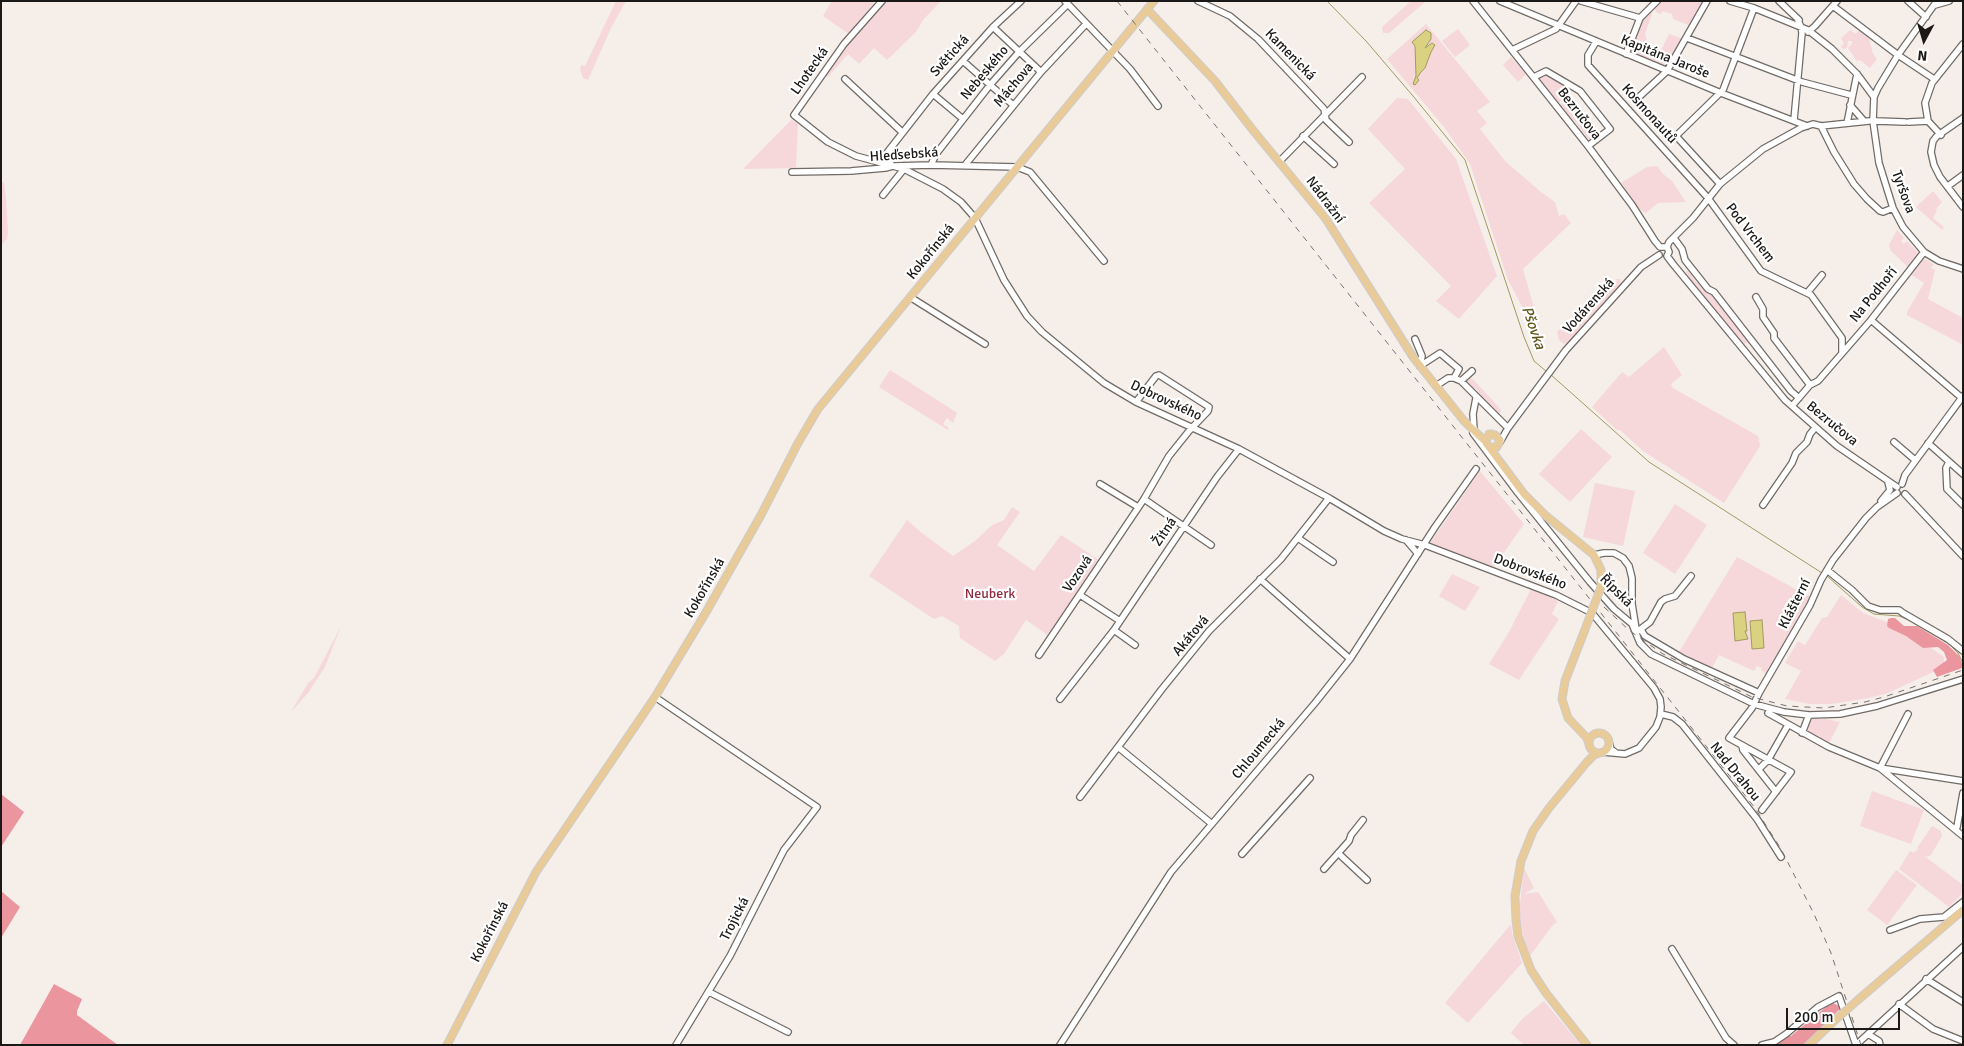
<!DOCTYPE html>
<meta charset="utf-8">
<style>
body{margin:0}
#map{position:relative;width:1964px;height:1046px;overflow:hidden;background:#f5eee9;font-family:Signika,sans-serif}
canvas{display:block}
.frame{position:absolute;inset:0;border:2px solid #1b1917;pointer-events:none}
.north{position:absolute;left:1899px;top:15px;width:50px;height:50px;-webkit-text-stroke:4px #fff;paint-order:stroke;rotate:186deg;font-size:14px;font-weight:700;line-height:20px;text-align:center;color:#1b1917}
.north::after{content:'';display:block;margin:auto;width:18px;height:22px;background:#1b1917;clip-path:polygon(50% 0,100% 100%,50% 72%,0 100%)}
.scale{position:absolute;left:1786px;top:1008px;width:114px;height:22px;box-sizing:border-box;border:2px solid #1b1917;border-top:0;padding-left:6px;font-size:15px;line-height:18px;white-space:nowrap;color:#1b1917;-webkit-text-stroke:4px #fff;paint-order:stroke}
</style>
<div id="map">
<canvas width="1964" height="1046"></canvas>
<div class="frame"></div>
<div class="north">N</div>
<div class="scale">200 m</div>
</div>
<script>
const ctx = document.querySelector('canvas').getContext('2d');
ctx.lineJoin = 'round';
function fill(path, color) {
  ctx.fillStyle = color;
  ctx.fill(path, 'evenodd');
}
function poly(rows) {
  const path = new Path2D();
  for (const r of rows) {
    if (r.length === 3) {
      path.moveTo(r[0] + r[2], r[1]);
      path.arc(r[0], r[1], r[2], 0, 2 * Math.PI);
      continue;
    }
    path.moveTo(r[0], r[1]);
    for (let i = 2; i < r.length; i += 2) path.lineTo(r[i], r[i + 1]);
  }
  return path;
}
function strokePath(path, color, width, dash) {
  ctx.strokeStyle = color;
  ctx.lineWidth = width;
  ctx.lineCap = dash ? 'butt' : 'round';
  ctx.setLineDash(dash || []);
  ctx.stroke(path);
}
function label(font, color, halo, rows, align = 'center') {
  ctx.font = font + ' Signika,sans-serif';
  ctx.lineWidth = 4.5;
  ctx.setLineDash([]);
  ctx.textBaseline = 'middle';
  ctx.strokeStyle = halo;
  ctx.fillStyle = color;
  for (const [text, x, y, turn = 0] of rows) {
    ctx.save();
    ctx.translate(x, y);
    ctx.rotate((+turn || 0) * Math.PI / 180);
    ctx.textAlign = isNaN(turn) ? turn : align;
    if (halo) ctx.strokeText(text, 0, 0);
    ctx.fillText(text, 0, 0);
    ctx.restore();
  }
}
const green = poly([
 [616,1,626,1,611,28,588,80,583,78,580,69,581,65,585,66],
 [832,1,871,1,877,6,849,34,823,16],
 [885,1,941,1,923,20,916,32,887,60,874,48,859,64,848,54,828,77,824,75,843,50],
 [1411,1,1424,1,1424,3,1389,33,1383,33,1382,27],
 [1661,1,1703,1,1691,26,1673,19,1672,14,1663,11,1661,14,1656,12,1654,7],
 [1650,10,1652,14,1645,34,1647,41,1645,49,1659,54,1669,34,1683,39,1666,67,1630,53,1642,21],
 [1426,24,1490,102,1477,111,1487,123,1480,129,1505,161,1541,192,1555,202,1559,216,1564,214,1571,223,1523,269,1539,325,1534,329,1508,280,1470,164,1444,127,1387,59],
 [1458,29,1470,45,1455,57,1442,41],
 [1850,30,1856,34,1859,30,1869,38,1873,54,1877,59,1870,68,1860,60,1857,61,1848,48,1852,44,1852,41,1848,41,1847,48,1843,49,1841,47,1844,43,1841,38],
 [1511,57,1526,74,1518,82,1503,65],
 [1544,73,1571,89,1564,94,1566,97,1559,103,1538,77],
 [1397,98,1408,99,1456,159,1497,276,1459,319,1436,301,1451,286,1369,203,1405,169,1368,129],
 [1565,100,1568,101,1594,137,1589,140,1574,120,1572,120,1560,105],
 [792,119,798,124,796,168,743,169],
 [1657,166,1663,174,1672,181,1686,202,1658,203,1646,213,1639,209,1621,183,1647,167],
 [1,181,4,183,6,198,8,233,7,239,1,245],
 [1933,191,1942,202,1936,209,1937,211,1933,218,1944,227,1942,230,1916,207],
 [1897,230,1904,238,1901,241,1904,244,1907,241,1920,255,1909,268,1891,251,1889,245],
 [1923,258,1934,264,1931,268,1935,270,1928,299,1963,318,1963,345,1907,315,1907,312,1924,283,1910,274],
 [1688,270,1696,282,1713,293,1749,341,1743,345,1695,287,1686,272],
 [1616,279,1620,279,1621,283,1589,320,1583,314,1617,281],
 [1577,312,1579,312,1579,315,1581,318,1583,317,1588,322,1570,342,1564,344,1559,340,1557,332],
 [1664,347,1682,375,1671,384,1673,388,1758,436,1760,446,1724,503,1643,451,1620,430,1617,430,1592,407,1622,372,1629,377],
 [890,370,956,412,957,413,953,423,947,418,943,424,949,428,948,430,879,387],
 [1469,375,1497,405,1501,410,1499,414,1479,397,1481,395,1475,388,1473,390,1464,380],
 [1581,429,1612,457,1570,502,1539,474],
 [1480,471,1524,524,1493,568,1465,558,1430,543],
 [1595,483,1635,491,1623,546,1583,537],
 [1675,504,1707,525,1675,574,1643,553],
 [1012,507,1020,512,997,545,1034,571,1061,535,1099,560,1049,636,1026,620,1004,654,995,661,960,638,959,626,942,616,934,619,869,576,907,520,922,533,953,556,975,541,992,525,1004,520],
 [1737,557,1810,597,1767,674,1761,670,1762,668,1757,666,1754,671,1719,655,1712,668,1679,652],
 [1452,574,1480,587,1465,611,1439,596],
 [1531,589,1558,601,1552,614,1559,619,1519,680,1489,664,1509,632],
 [1841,595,1863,613,1902,628,1944,657,1944,667,1888,693,1869,698,1831,704,1810,704,1785,699,1801,671,1785,663,1798,641,1805,645,1822,618,1827,617],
 [341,626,325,667,308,693,291,712,308,683,314,678],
 [1812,719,1826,719,1840,722,1829,743,1808,734,1806,731,1809,722],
 [1872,791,1924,810,1911,844,1860,826],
 [1932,826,1941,831,1942,836,1931,855,1927,857,1923,855,1963,885,1961,895,1949,907,1899,869,1910,851,1914,853,1916,850,1918,851,1917,848],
 [1524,868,1534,888,1524,894,1538,892,1557,922,1552,926,1530,956,1524,942,1519,912],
 [1896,870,1917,885,1887,925,1867,910],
 [1511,924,1512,933,1522,963,1468,1023,1445,1003],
 [1544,1001,1581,1045,1524,1045,1511,1033,1522,1019]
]);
const forest = poly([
 [1891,618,1895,618,1904,626,1917,626,1948,645,1959,656,1963,665,1962,668,1937,677,1933,670,1947,660,1944,652,1938,647,1923,648,1906,636,1889,628,1887,626,1888,619],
 [1,794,24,812,1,847],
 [1,891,20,907,1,938],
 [54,984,82,999,77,1011,77,1015,118,1045,20,1045],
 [1833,1003,1839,1006,1840,1009,1803,1045,1773,1045,1787,1036,1791,1036,1827,1006]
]);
const water = poly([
 [1426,30,1431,33,1431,39,1425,48,1432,43,1435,45,1431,52,1425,68,1421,72,1417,78,1419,80,1415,85,1413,84,1416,76,1415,46,1412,42,1426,30],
 [1745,612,1747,631,1745,631,1748,639,1735,641,1733,613,1745,612],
 [1762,620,1764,648,1752,649,1750,621,1762,620]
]);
const stream = poly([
 [1327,1,1366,41,1413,96,1465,160,1524,337,1534,361,1547,372],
 [1550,374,1649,462,1822,573],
 [1827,576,1862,607,1874,614,1899,616,1909,620,1949,644,1958,653,1963,663]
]);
const minor = poly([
 [882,1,844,44,794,115,828,142,856,156,904,169,943,189,961,202,975,218,1004,280,1027,316,1042,332,1104,383,1136,402,1239,449,1329,498,1384,531,1402,539,1425,545,1556,595,1592,613,1654,688,1660,699,1661,707,1660,717,1656,727,1639,748,1625,754,1603,752],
 [1065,1,1130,69,1158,106],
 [1198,1,1230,16,1258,39,1324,109,1326,120,1349,142],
 [1473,1,1588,146,1632,205,1655,241,1660,247,1667,247],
 [1500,1,1721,93,1807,126],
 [1581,1,1640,18],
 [1730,1,1754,8,1808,30,1832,49,1857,74,1874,97],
 [1779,1,1799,20],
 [1908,1,1926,17],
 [1937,1,1898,55,1878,88,1874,97,1873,121,1879,163,1893,208,1903,227,1924,252,1939,261,1963,269],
 [1935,5,1949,1],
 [1833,6,1898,55,1934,79],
 [993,27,1041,72],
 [1808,32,1815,26,1837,1],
 [1687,38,1802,82,1851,95],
 [1596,42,1588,55,1588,65,1708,198,1761,271,1811,295,1842,338,1842,352],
 [1512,50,1556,29,1576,1],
 [1626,54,1640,18,1657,1],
 [963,61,1013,105],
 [1534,77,1546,71,1580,91,1610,129,1588,146],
 [845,79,902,132],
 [933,94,963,119],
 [1640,96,1667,71,1707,1],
 [1850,105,1864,121],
 [1963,118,1937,136,1933,141,1931,152,1934,165,1940,177,1963,207],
 [1794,120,1802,33,1801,27,1797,18],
 [1876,121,1905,122],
 [1928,121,1925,103,1932,83,1963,44],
 [1909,122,1928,121,1941,135],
 [1847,123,1857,74],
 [1821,126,1834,152,1854,184,1867,199,1880,211,1883,212,1893,208],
 [1303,136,1334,164],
 [1279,162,1362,77],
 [891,164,885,160,886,154,933,94,993,27,1021,1],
 [931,165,936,154,990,85,1019,52,1068,4],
 [965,165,1041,72,1086,24],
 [792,172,851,171,885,168,893,166,931,165,1017,167,1030,172,1104,261],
 [1720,184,1676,136,1723,90,1754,8],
 [1948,186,1963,175],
 [883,195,904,169],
 [1674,238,1682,249,1685,260,1708,289,1714,292,1791,391,1799,398],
 [1667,247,1669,252,1667,256,1673,264,1785,400,1837,446,1897,487],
 [1667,247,1669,242,1693,218,1720,184,1763,149,1801,128,1813,124,1821,126,1869,121],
 [1807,293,1822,275],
 [910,297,985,344],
 [1756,297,1763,309,1763,317,1774,333,1774,338,1810,385],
 [1871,320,1963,399],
 [1415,339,1422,356,1420,366],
 [1420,366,1440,353,1459,369,1454,378],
 [1461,381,1472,371],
 [1436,386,1448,378,1454,378,1461,381,1508,428],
 [1792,406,1810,385,1818,381,1871,320,1924,252],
 [1474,430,1473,414,1476,398],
 [1473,433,1518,493,1590,582,1614,609,1632,624,1640,643,1651,654,1754,704,1784,712,1809,715,1840,714,1877,706,1963,679],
 [1500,442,1508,428,1566,350,1641,267,1659,255],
 [1894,442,1915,460],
 [1928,443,1963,474],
 [1949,462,1946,468,1947,489,1963,505],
 [1100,484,1138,507],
 [1902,484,1905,475,1963,396],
 [1905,494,1963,556],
 [1144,499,1211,545],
 [1881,501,1890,490,1888,482],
 [1763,505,1792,463,1796,453,1807,442,1810,434,1815,428],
 [1298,538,1333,562],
 [1406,540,1418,554],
 [1594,555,1604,553,1614,553,1623,558,1629,566,1632,578,1632,604,1636,629],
 [1827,570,1852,590,1868,606,1880,610,1899,610,1903,613,1948,639,1963,651],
 [1260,579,1350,659],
 [1080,595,1120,621],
 [1641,630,1645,636,1684,659,1759,693],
 [1638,631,1650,622,1661,602,1665,599,1675,596,1691,576],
 [1135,645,1114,630,1217,477,1239,449],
 [1039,655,1144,499,1169,456,1189,431,1208,411,1209,407,1159,375,1156,376,1136,402],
 [655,697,817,807,784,850,730,956,676,1045],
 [1060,699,1114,630],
 [1768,713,1829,747,1880,768,1963,781],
 [1661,714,1673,717,1682,724,1757,819,1781,857],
 [1908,714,1880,768,1963,836],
 [1802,733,1809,715],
 [1609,742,1611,749,1616,753],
 [1742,746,1743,750,1776,792],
 [1118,747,1212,824],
 [1759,769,1768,760,1788,725],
 [1080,797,1162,689,1209,631,1281,559,1329,498],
 [1762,810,1791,772,1729,738,1752,708,1759,693,1810,605,1821,580,1833,560,1866,518,1877,507,1897,493],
 [1955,829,1957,827,1963,793],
 [1338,853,1367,880],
 [1242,854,1310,778],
 [1324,869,1349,841,1351,835,1363,820],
 [1890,930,1920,919,1944,917,1963,902],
 [1672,949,1726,1038,1734,1045],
 [1926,979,1963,1002],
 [709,992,788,1032],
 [1899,1004,1933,1029,1963,1041],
 [1868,1034,1879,1041,1880,1045],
 [1060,1045,1171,872,1315,703,1350,659,1435,527,1476,469],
 [1762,1045,1774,1042,1786,1034,1818,1007,1839,996,1856,1045],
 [1856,1045,1963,947]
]);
const major = poly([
 [1147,9,1215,81,1252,129,1326,219,1413,357,1464,421,1486,442],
 [1489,434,1495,435,1500,440,1497,447,1490,447],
 [1492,434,1487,438,1486,443,1524,494,1545,515,1594,555,1601,570,1601,587],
 [1584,632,1565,681,1562,699,1568,718,1587,738,1589,744],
 [1599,743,10],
 [1859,999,1963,910],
 [447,1045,536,872,655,697,705,614,761,515,798,443,818,409,1154,1],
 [1587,1045,1546,993,1531,970,1518,936,1516,920,1515,896,1521,861,1533,831,1549,808,1587,762,1594,755,1599,753],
 [1809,1045,1833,1022]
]);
const rail = poly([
 [1117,1,1755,808,1781,849,1814,914,1831,953,1861,1045],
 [1604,607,1630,631,1663,654,1752,697,1787,706,1824,708,1865,702,1884,697,1963,670]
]);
const majorBridge = poly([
 [1584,632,1601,587],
 [1833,1022,1859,999]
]);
const streetNames = [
 ["Kamenická",1290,55,46],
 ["Světická",950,56,-48],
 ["Kapitána Jaroše",1665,57,22],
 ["Lhotecká",810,71,-55],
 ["Nebeského",985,73,-50],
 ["Máchova",1014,85,-50],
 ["Bezručova",1579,114,52],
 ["Kosmonautů",1649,114,48],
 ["Hleďsebská",904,155,-4],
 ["Tyršova",1903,192,70],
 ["Nádražní",1325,200,53],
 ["Pod Vrchem",1750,233,52],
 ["Kokořínská",931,252,-51],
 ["Na Podhoří",1874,295,-51],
 ["Vodárenská",1589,306,-48],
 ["Dobrovského",1166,401,25],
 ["Bezručova",1832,424,39],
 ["Žitná",1165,532,-56],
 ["Dobrovského",1530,572,21],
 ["Vozová",1078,574,-56],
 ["Kokořínská",705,588,-60],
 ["Řípská",1616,591,45],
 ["Klášterní",1795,604,-63],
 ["Akátová",1191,636,-50],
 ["Chloumecká",1259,749,-50],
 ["Nad Drahou",1735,772,51],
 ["Trojická",735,919,-63],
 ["Kokořínská",490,932,-63]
];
const parkNames = [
 ["Neuberk",990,594]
];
const waterNames = [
 ["Pšovka",1533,328,71]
];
fill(green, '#f6d8da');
fill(forest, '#eb969f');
fill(water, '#dad281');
strokePath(water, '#a19a61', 1);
strokePath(stream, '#a19a61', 1);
strokePath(minor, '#706b66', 8);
strokePath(major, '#cdcccc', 9);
strokePath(minor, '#fff', 5.5);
strokePath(major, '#e8cb98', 7);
strokePath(rail, '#777370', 1, [6, 6]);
strokePath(majorBridge, '#cdcccc', 9, []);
strokePath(majorBridge, '#e8cb98', 7);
label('14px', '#1b1917', '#fff', streetNames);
label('14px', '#8f2c3f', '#fff', parkNames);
label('italic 15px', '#5e571c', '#fff', waterNames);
</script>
